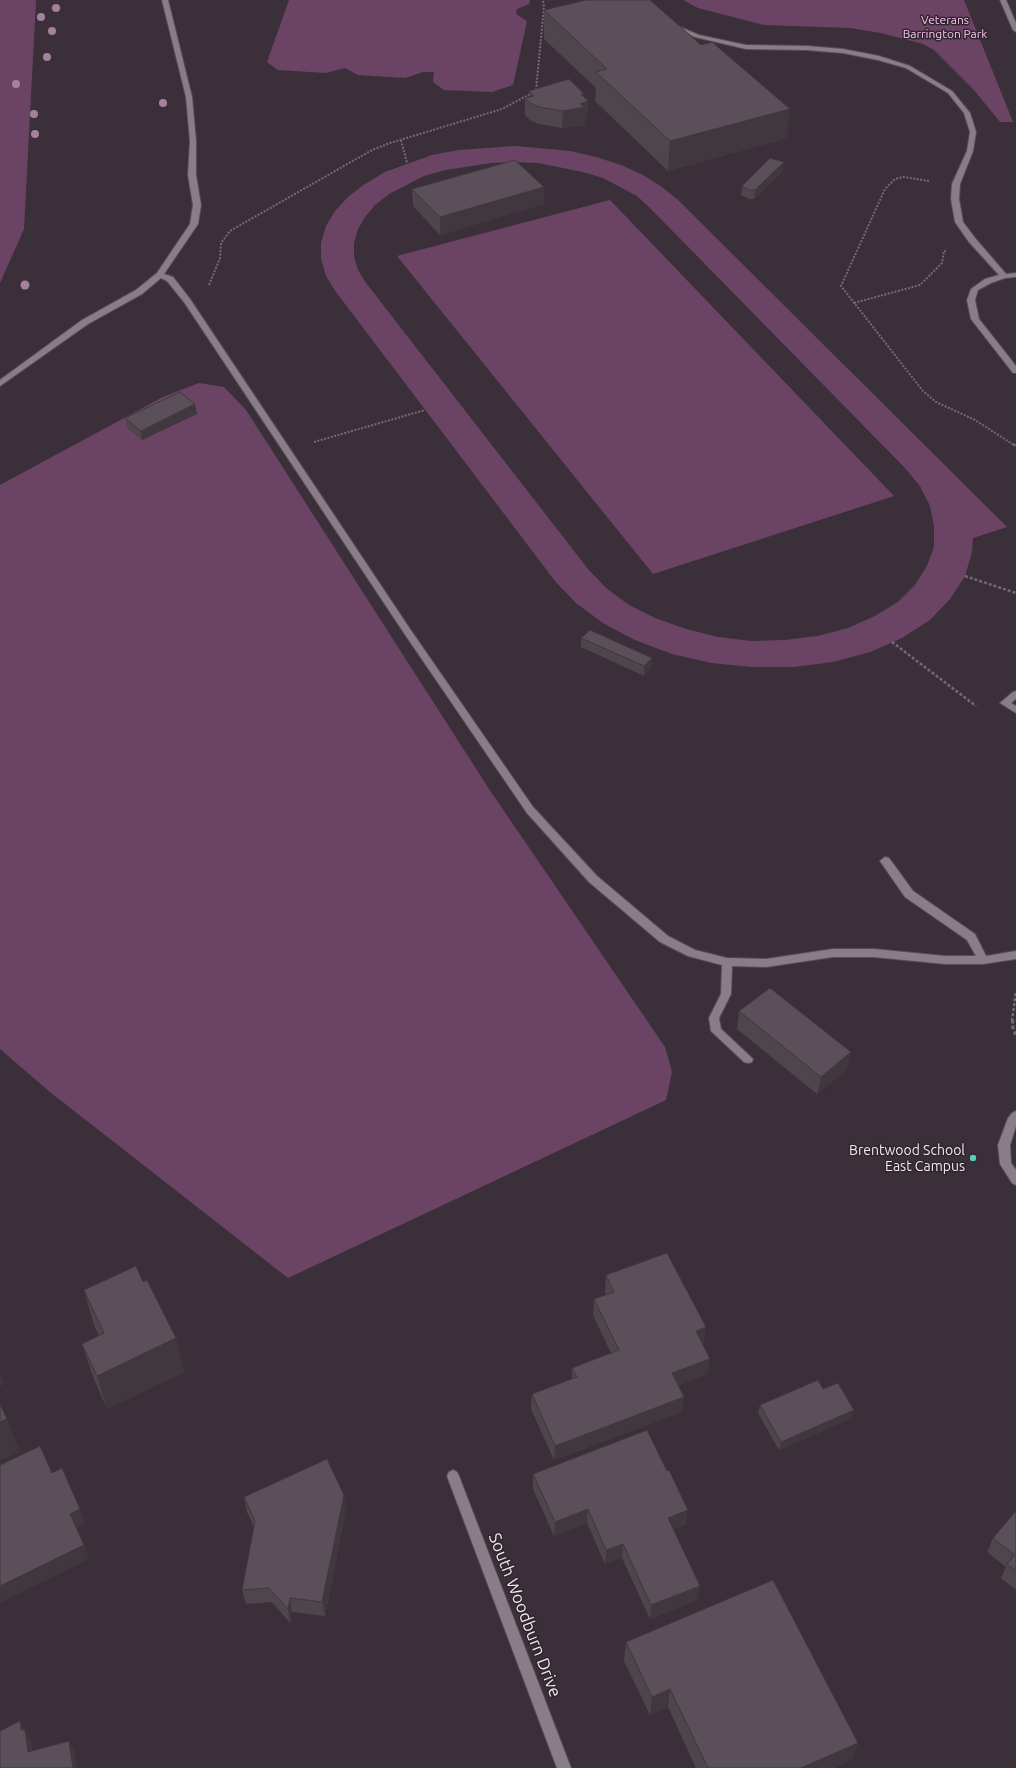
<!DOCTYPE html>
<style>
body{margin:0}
canvas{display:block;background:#3b3039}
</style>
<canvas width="1016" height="1768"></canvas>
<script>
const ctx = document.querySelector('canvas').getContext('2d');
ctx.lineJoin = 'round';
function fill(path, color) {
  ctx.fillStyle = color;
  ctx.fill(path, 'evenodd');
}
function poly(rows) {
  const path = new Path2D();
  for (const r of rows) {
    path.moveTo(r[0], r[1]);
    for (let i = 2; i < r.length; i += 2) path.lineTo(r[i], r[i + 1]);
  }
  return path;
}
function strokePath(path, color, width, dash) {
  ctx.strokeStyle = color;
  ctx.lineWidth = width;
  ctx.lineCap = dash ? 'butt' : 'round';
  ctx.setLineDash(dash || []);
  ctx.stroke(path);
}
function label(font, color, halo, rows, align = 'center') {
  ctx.font = font + ' Ubuntu,sans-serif';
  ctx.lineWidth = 3;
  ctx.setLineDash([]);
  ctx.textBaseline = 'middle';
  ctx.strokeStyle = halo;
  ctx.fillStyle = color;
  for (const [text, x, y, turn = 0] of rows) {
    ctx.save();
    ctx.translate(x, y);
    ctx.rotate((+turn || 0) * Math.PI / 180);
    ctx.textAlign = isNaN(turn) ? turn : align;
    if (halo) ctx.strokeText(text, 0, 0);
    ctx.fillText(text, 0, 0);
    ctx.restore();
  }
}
const green = poly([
 [0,0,36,0,24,229,0,283],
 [289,0,530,0,529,4,517,9,516,14,527,21,513,85,492,92,444,90,433,82,434,72,423,72,405,78,358,75,345,68,326,73,278,70,267,62],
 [683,0,964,0,1013,122,1000,122,974,90,934,50,923,44,881,33,850,28,764,25,698,8],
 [515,146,570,151,596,157,621,165,643,175,662,187,678,200,1007,527,973,538,972,552,965,576,950,599,930,620,902,638,870,652,833,662,794,667,752,667,711,663,672,654,635,640,603,623,576,603,555,581,336,292,326,276,321,259,321,243,326,226,335,211,348,197,365,184,385,172,432,155,459,150],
 [514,162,538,163,583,172,603,178,637,196,650,208,905,468,920,486,930,506,934,526,934,547,927,566,915,585,898,602,875,616,848,628,818,636,785,640,751,641,718,637,686,629,655,618,629,605,606,588,588,569,366,283,358,270,354,257,354,243,358,229,365,217,375,205,389,194,424,176,445,170,491,163],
 [610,200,894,496,653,574,397,256],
 [199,383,224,387,246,410,489,789,665,1047,672,1072,666,1100,288,1278,50,1092,0,1049,0,485,163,397]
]);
const pathFar2 = poly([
 [536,90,544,7,543,0],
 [401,140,407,163],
 [929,181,904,177,895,179,885,189,841,286,923,391,936,402,975,420,1014,445],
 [209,285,220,258,221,243,230,231,372,150,390,143,502,109,532,93],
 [854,303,920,285,942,263,944,251,946,251],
 [314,442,425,410]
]);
const pathFar1 = poly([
 [1013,444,1016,446],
 [965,576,1016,593],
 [892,642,976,706],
 [1012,1021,1016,991]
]);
const path = poly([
 [1013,1020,1012,1025,1016,1036]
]);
const minor = poly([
 [162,0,168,0,192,97,196,141,196,175,201,205,198,224,164,274,173,277,190,299,410,629,533,807,597,876,668,936,695,950,727,958,766,959,833,949,874,949,945,956,976,956,967,940,905,897,880,861,885,857,889,858,913,891,975,934,986,956,1016,951,1016,959,983,964,945,964,874,957,833,957,766,967,732,966,731,994,719,1018,721,1029,753,1059,752,1062,748,1063,744,1062,711,1031,709,1018,721,994,722,965,688,956,660,942,589,882,527,813,404,633,184,302,167,281,161,278,142,294,88,324,0,386,0,380,82,320,136,290,157,273,190,224,193,205,188,175,190,141,186,97,162,0],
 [1000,0,1006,0,1016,23,1016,32,1013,30,1000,0],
 [675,25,699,35,746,45,807,46,843,49,879,56,910,66,952,91,970,113,976,132,973,151,960,184,959,199,963,222,975,238,1006,274,1016,273,1016,277,1005,278,991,283,978,290,975,300,979,319,1016,366,1016,373,1013,373,971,319,967,300,971,289,985,279,999,275,969,242,955,222,951,199,952,184,967,151,970,132,964,113,948,93,906,68,878,60,843,53,807,50,746,49,695,37,673,28,673,26,675,25],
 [1016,691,1016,699,1011,703,1016,706,1016,713,1000,703,1013,692,1016,691],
 [1016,1111,1016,1126,1010,1145,1011,1163,1016,1170,1016,1185,1012,1183,1000,1164,998,1145,1008,1118,1012,1113,1016,1111],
 [453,1470,457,1472,459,1476,571,1768,557,1768,447,1476,449,1472,453,1470]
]);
const trees = [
 [56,8,4],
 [41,17,4],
 [52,31,4],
 [47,57,4],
 [16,84,4],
 [163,103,4],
 [34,114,4],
 [35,134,4],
 [25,285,4.5]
];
const wall = poly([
 [544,10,787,138,668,171,595,101,596,88,544,39],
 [529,91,584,97,588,101,587,118,585,119,585,125,562,128,539,124,530,120,525,115,525,98,529,97],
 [783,171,754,199,749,199,741,195,742,186],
 [412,189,544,204,440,235,413,206],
 [195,404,197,414,142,440,127,428,125,418],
 [581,638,652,658,652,667,644,676,581,647],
 [739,1011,847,1069,817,1094,737,1029],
 [606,1275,704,1343,702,1343,708,1374,678,1385,682,1412,554,1460,531,1409,532,1394,572,1379,572,1368,611,1353,593,1315,594,1299,606,1295,605,1291],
 [84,1290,184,1372,107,1409,93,1377,82,1344,99,1336,94,1325],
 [823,1389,852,1418,779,1450,758,1413,760,1405],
 [533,1474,686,1524,673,1529,697,1600,650,1619,622,1558,605,1564,587,1523,554,1536,533,1489],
 [244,1497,346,1509,325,1616,292,1612,290,1623,272,1602,246,1604,242,1590,254,1527,247,1512],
 [1016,1511,1016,1590,1001,1578,1006,1567,987,1552,993,1538],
 [626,1642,858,1743,851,1760,834,1768,696,1768,668,1707,650,1715,624,1661]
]);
const shadedWall = poly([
 [581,94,584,94,584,103,588,101,587,118,585,119,585,125,562,128,563,111],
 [790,109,787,138,668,171,670,141],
 [784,162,783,171,754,199,755,190],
 [544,187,544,204,440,235,440,217],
 [195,404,197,414,142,440,141,431],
 [652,658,652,667,644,676,644,666],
 [851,1052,847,1069,817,1094,821,1077],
 [706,1327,704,1343,694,1347,696,1331],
 [176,1338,184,1372,107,1409,97,1376],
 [710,1359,708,1374,670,1389,672,1373],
 [0,1373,4,1384,0,1386],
 [684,1397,682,1412,554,1460,555,1446],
 [854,1410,852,1418,779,1450,781,1442],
 [7,1419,20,1452,0,1461,0,1422],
 [344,1495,346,1509,325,1616,322,1602],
 [80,1509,85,1523,76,1528,70,1514],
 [588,1509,587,1523,554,1536,555,1522],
 [688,1510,686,1524,666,1532,668,1518],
 [623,1544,622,1558,605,1564,606,1550],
 [84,1545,89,1559,0,1603,0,1586],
 [700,1586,697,1600,650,1619,651,1605],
 [290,1598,292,1612,290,1623,288,1609],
 [670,1689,668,1707,650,1715,652,1697],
 [20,1721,31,1742,35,1765,28,1752,21,1730],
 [69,1741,75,1753,77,1768,73,1768],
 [858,1743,851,1760,834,1768,801,1768]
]);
const building = poly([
 [586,0,650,0,701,45,712,42,790,109,670,141,596,72,607,69,544,10,586,0],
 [569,79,584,94,581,94,588,101,580,104,585,107,563,111,539,107,530,103,525,98,534,96,529,91,569,79],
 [770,158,784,162,755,190,749,190,742,186,770,158],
 [515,160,544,187,440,217,412,189,515,160],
 [180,392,195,404,141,431,125,418,180,392],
 [590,630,652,658,644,666,581,638,590,630],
 [770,988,851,1052,821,1077,739,1011,770,988],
 [667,1253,706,1327,696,1331,710,1359,672,1373,684,1397,555,1446,532,1394,577,1377,572,1368,619,1350,594,1299,614,1292,606,1275,667,1253],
 [136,1266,143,1282,147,1280,176,1338,97,1376,82,1344,104,1333,84,1290,136,1266],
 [818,1380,823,1389,838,1383,854,1410,781,1442,760,1405,818,1380],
 [0,1404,7,1419,0,1422,0,1404],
 [647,1430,667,1471,669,1470,688,1510,668,1518,700,1586,651,1605,623,1544,606,1550,588,1509,555,1522,533,1474,647,1430],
 [40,1446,52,1473,62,1468,80,1509,70,1514,84,1545,0,1586,0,1465,40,1446],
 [327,1459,344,1495,322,1602,290,1598,288,1609,269,1588,242,1590,255,1521,244,1497,327,1459],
 [1016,1511,1016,1571,1007,1564,1015,1555,993,1538,1016,1511],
 [773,1580,858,1743,801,1768,708,1768,670,1689,652,1697,626,1642,773,1580],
 [20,1721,21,1730,25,1730,28,1752,69,1741,73,1768,0,1768,0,1731,20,1721]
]);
const markers = [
 [973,1158,4,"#59cebe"]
];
const farParknames = [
 ["Veterans",945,20],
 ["Barrington Park",945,34]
];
const poiNames = [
 ["Brentwood School",965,1150],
 ["East Campus",965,1166]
];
const nearStreetnames = [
 ["South Woodburn Drive",525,1615,69]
];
fill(green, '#6b4465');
strokePath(minor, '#574e56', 2);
strokePath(pathFar2, '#746a72', 2, [2, 1.5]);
strokePath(pathFar1, '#746a72', 2.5, [3, 2]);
strokePath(path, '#746a72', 3, [3.5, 2.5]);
fill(minor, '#8a7d87');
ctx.fillStyle = '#a4829d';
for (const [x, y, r] of trees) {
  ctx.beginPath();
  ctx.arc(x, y, r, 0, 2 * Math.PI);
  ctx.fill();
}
fill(wall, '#4e454d');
fill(shadedWall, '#40383e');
fill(building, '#5b5059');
strokePath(building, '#40383e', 1);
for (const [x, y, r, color] of markers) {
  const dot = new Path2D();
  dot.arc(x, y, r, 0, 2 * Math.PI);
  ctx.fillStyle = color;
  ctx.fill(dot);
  strokePath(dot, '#30262e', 1.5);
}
label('12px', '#f9c5ef', '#30262e', farParknames);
label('14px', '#efe8ee', '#30262e', poiNames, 'right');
label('17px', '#efe8ee', '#30262e', nearStreetnames);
</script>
